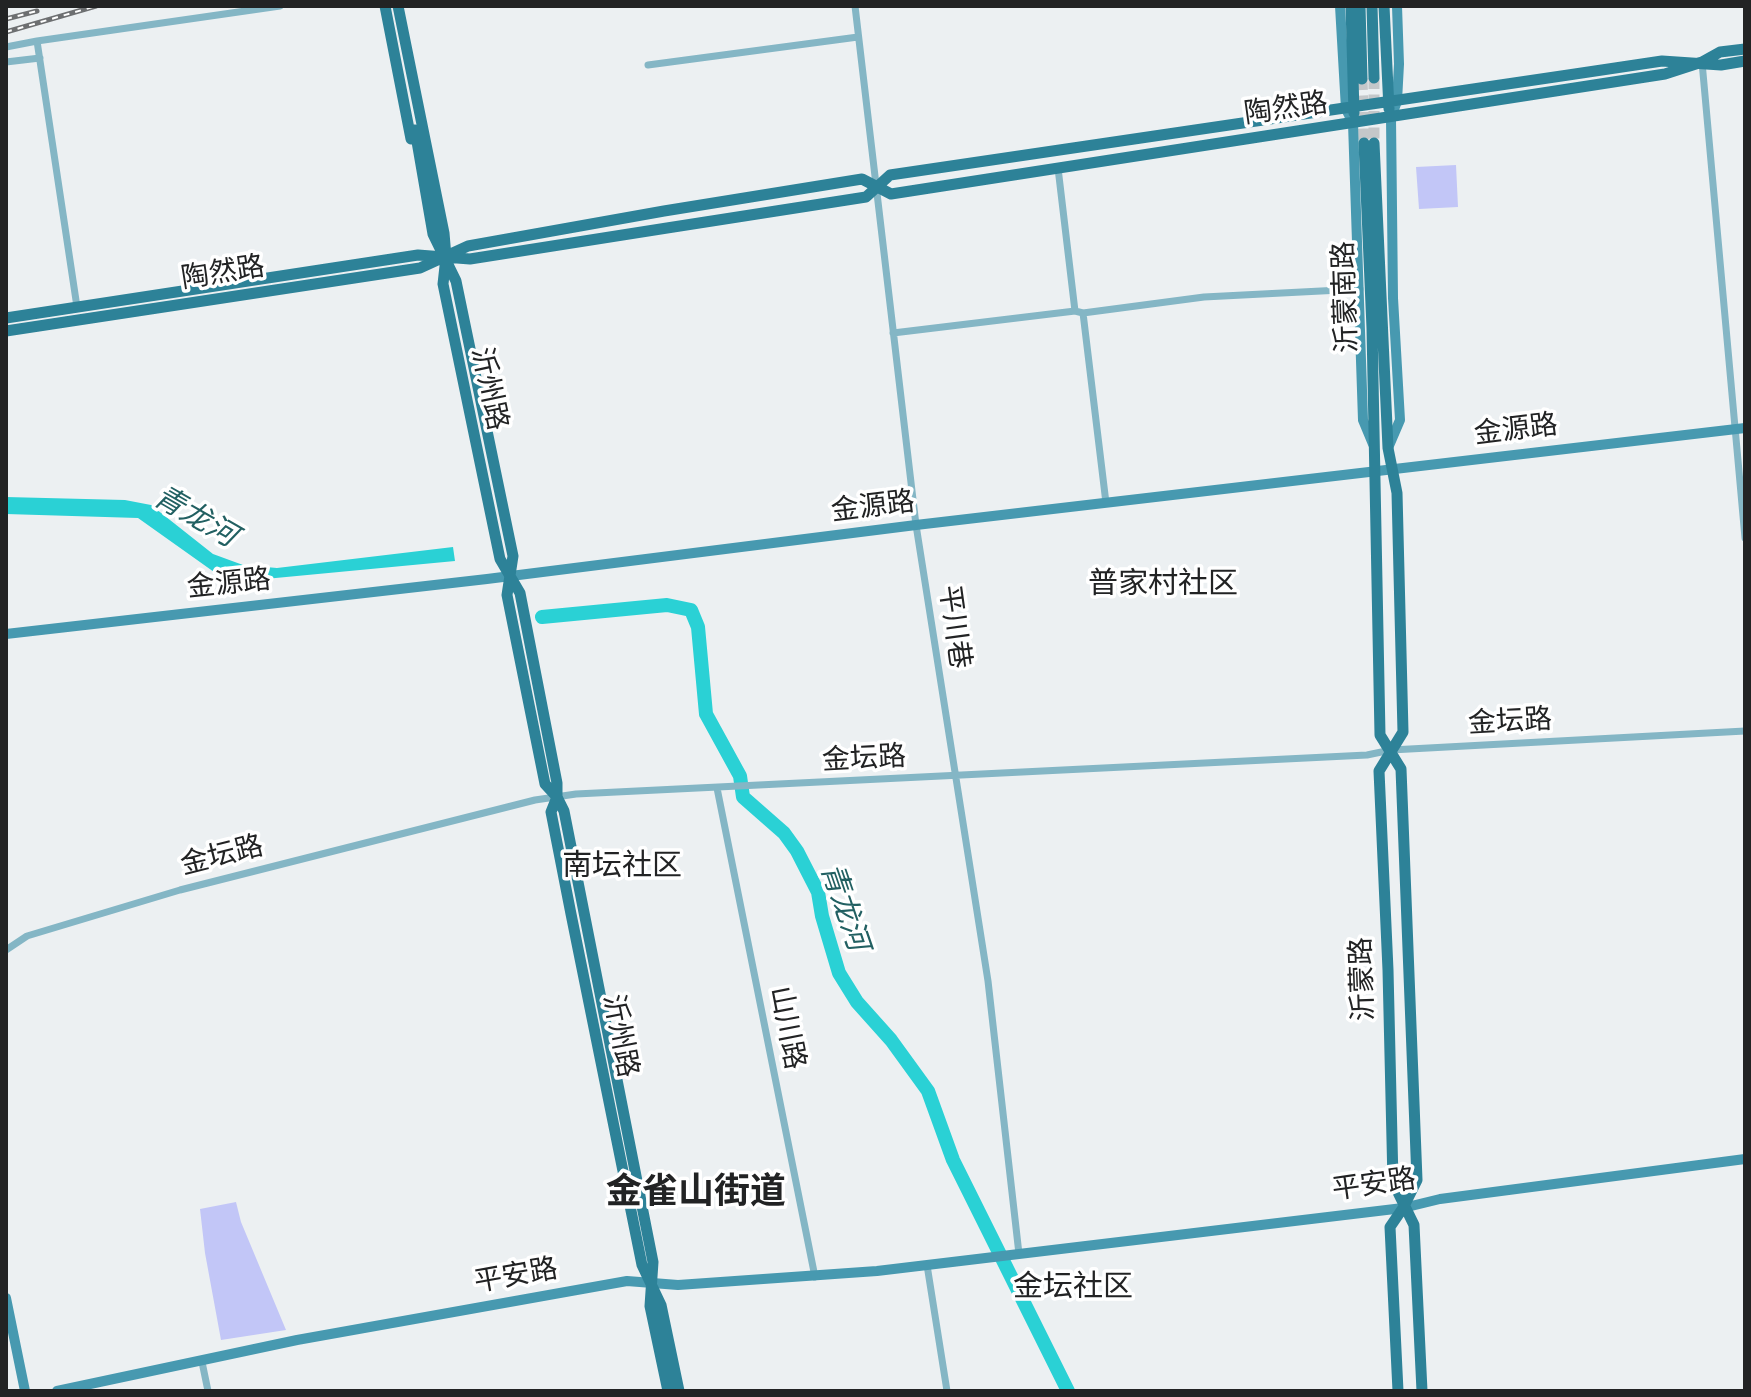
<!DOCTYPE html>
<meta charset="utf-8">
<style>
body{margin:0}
#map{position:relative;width:1751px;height:1397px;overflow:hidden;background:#ecf0f2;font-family:Karla,sans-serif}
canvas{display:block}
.frame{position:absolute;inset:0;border:8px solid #222324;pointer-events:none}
</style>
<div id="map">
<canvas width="1751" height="1397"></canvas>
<div class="frame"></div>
</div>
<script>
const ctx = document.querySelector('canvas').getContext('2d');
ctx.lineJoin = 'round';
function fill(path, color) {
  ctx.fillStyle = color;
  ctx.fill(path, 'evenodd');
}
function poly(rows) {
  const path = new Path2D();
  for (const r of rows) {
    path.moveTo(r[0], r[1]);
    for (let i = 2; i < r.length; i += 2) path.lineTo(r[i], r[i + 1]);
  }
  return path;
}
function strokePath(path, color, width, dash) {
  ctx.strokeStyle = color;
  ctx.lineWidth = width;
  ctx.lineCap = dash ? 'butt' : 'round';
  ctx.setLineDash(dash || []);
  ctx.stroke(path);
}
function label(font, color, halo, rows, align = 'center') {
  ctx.font = font + ' Karla,"Noto Sans SC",sans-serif';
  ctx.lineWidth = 7;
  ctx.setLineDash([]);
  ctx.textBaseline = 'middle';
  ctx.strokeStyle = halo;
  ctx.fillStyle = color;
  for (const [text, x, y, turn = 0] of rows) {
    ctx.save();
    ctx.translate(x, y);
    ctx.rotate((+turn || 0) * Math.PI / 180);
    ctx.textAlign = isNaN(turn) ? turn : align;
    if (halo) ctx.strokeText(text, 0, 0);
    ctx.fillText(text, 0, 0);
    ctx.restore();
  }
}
const green = poly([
 [1456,165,1458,207,1419,209,1416,167],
 [236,1202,241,1222,286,1330,221,1340,205,1253,200,1209]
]);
const water = poly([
 [6,497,125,500,151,505,213,554,243,565,277,568,453,547,455,561,244,581,214,572,138,518,6,514]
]);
const river = poly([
 [542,617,667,605,691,610,698,627,706,714,740,776,743,797,784,833,797,851,818,892,822,916,839,973,857,1002,891,1040,928,1091,953,1160,1068,1391]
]);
const primaryTunnel = poly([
 [1374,78,1374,143],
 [1362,79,1364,143]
]);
const street = poly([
 [855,6,916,525,988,981,1019,1254],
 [37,41,280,6],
 [6,47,37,41,77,307],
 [6,62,40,58],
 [1702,62,1745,538],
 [648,65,858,37],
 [1058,168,1075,311],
 [1083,313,1106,503],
 [893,333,1075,311,1083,313,1204,297,1360,289],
 [717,788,815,1277],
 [6,950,27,936,180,890,535,800,576,794,1367,755,1391,750,1745,731],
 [927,1265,947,1391],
 [202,1362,208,1391]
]);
const secondary = poly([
 [1340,6,1346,109,1353,123,1363,420,1373,444],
 [1388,448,1400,420,1393,298,1391,118,1397,101,1399,64,1397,6],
 [6,634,487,579,916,525,1745,428],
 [6,1298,25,1391],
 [57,1391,297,1340,627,1281,678,1285,877,1271,1403,1208,1440,1199,1745,1159]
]);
const primary = poly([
 [385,6,411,139],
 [398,6,444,233,446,257,443,284,500,559,520,593,557,783,557,797,551,812,571,914,642,1265,661,1305,679,1391],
 [1351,6,1354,113],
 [1360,6,1362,79],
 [1372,6,1374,78],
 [1384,6,1389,109],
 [415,130,433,234,456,281,513,556,507,595,545,784,557,797,564,811,653,1262,650,1306,668,1391],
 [1364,143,1372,328,1380,735,1401,769,1417,1180,1403,1208,1390,1227,1398,1391],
 [1374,143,1388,448,1397,493,1403,732,1379,771,1388,970,1393,1182,1414,1225,1422,1391],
 [6,318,418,255,470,259,667,228,866,197,890,175,1575,74,1662,61,1721,65,1745,61],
 [6,331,420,268,468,246,664,211,862,179,891,194,1665,74,1702,62,1720,52,1745,49]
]);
const rail = poly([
 [6,19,37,11],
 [6,32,96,6]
]);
const streetNames = [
 ["陶然路",1286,109,-8],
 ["陶然路",223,273,-9],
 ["沂蒙南路",1346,297,-92],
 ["沂州路",489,389,78],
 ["金源路",1516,430,-7],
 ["金源路",873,507,-7],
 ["金源路",229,584,-6],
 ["平川巷",954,627,82],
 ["金坛路",1510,722,-3],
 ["金坛路",864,759,-3],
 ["金坛路",222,856,-14],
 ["沂蒙路",1363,979,-92],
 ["山川路",787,1028,79],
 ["沂州路",620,1036,79],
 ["平安路",1374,1185,-8],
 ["平安路",516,1276,-10]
];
const waterNames = [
 ["青龙河",195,517,30],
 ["青龙河",844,907,71]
];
const neighbourhoodNames = [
 ["普家村社区",1163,584],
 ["南坛社区",622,866],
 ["金坛社区",1073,1287]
];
const districtNames = [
 ["金雀山街道",696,1193]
];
fill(green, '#c2c6f7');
fill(water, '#2ad1d5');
strokePath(river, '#2ad1d5', 14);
strokePath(primaryTunnel, '#c4c7c9', 11, [11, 5.5]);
strokePath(street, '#84b6c5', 7);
strokePath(secondary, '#4799b0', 10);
strokePath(primary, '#2d8298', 11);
strokePath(rail, '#6d6f71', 5);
strokePath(rail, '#fff', 2, [6]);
label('28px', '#222324', '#fff', streetNames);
label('italic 30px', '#226062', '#fff', waterNames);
label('30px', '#222324', '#fff', neighbourhoodNames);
label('bold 36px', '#222324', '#fff', districtNames);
</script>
